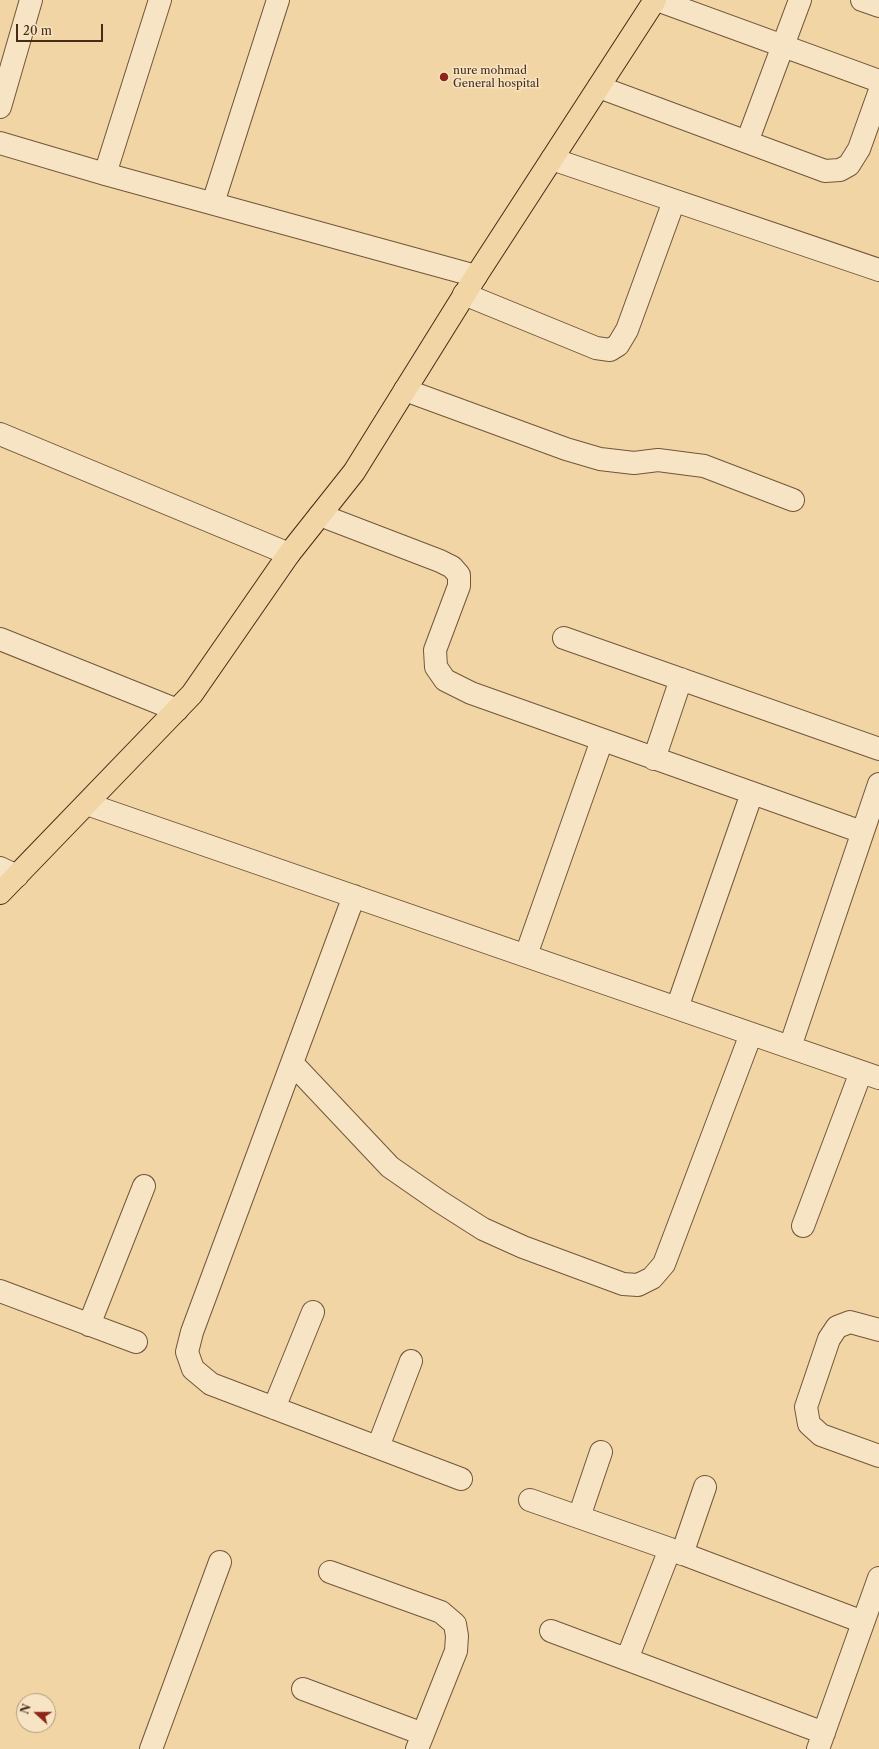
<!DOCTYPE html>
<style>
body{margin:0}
#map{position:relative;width:879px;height:1749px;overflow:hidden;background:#f1d5a5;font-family:"Libre Caslon Text",serif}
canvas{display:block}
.north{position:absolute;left:16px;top:1693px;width:40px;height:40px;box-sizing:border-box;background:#f6e4c4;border:1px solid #b09a7e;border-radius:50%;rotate:291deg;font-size:11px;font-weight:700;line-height:16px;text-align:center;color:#482b16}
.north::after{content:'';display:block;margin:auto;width:14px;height:18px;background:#8f2418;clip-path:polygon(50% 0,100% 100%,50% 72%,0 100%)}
.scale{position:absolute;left:16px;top:24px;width:87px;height:18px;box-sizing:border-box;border:2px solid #482b16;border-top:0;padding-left:5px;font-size:12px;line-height:14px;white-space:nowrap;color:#482b16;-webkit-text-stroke:3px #f6e4c4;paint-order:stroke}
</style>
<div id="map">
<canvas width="879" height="1749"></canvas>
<div class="north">N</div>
<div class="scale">20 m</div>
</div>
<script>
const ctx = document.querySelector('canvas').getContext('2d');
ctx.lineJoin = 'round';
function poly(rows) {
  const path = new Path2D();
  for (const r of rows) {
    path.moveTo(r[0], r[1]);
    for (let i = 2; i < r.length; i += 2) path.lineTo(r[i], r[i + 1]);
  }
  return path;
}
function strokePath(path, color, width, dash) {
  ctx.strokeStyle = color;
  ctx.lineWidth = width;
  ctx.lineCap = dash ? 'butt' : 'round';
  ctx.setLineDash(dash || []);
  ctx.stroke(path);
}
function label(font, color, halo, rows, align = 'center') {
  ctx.font = font + ' "Libre Caslon Text",serif';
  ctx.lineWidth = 3;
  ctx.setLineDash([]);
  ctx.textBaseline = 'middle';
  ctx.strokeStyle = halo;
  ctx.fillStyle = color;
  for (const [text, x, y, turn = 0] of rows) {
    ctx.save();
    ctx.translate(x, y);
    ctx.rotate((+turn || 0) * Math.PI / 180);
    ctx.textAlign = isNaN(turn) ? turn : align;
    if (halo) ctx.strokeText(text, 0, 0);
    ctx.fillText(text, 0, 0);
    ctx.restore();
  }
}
const minor = poly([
 [657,0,879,81],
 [862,0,879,6],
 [599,87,825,171,840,170,849,165,859,149,879,93],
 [0,107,31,0],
 [747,142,800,0],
 [0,143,105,174,476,276],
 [552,159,879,270],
 [105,174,160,0],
 [213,203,278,0],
 [464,294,596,348,610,350,618,345,627,330,674,201],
 [405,390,566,449,600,459,634,463,658,460,704,466,793,500],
 [0,434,289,554],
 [320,515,440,561,452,567,459,575,459,586,435,650,436,667,445,680,471,693,862,832],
 [564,638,879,749],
 [0,639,177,710],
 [654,759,681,679],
 [87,804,879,1078],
 [0,868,17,876],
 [354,896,192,1332,187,1352,193,1369,211,1384,461,1479],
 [526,955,602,740],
 [677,1008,752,793],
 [790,1047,879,784],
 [292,1063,390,1167,439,1201,483,1229,523,1247,623,1284,638,1285,652,1278,664,1264,751,1034],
 [803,1226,861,1072],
 [0,1291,136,1342],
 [89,1325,144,1186],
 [879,1330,850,1322,837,1327,829,1339,806,1407,809,1424,821,1435,879,1456],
 [274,1408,313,1312],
 [378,1447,411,1361],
 [530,1500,670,1549,863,1622],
 [579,1517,601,1452],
 [682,1554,705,1487],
 [330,1572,441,1612,455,1624,457,1636,456,1651,417,1749],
 [551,1631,824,1733],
 [627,1659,670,1549],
 [303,1689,423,1734],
 [151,1749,220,1562],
 [818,1749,879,1578]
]);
const major = poly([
 [0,893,192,694,289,554,354,472,476,276,655,0]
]);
const markers = [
 [444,77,5,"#8f2418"]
];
const poiNames = [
 ["nure mohmad",453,71],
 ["General hospital",453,84]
];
strokePath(minor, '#72563a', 24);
strokePath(major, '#482b16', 24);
strokePath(minor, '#f6e4c4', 22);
strokePath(major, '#f1d5a5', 22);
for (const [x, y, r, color] of markers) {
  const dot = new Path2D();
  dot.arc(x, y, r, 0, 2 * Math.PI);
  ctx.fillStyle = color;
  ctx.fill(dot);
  strokePath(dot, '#f6e4c4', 1.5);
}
label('11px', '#482b16', '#f6e4c4', poiNames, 'left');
</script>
